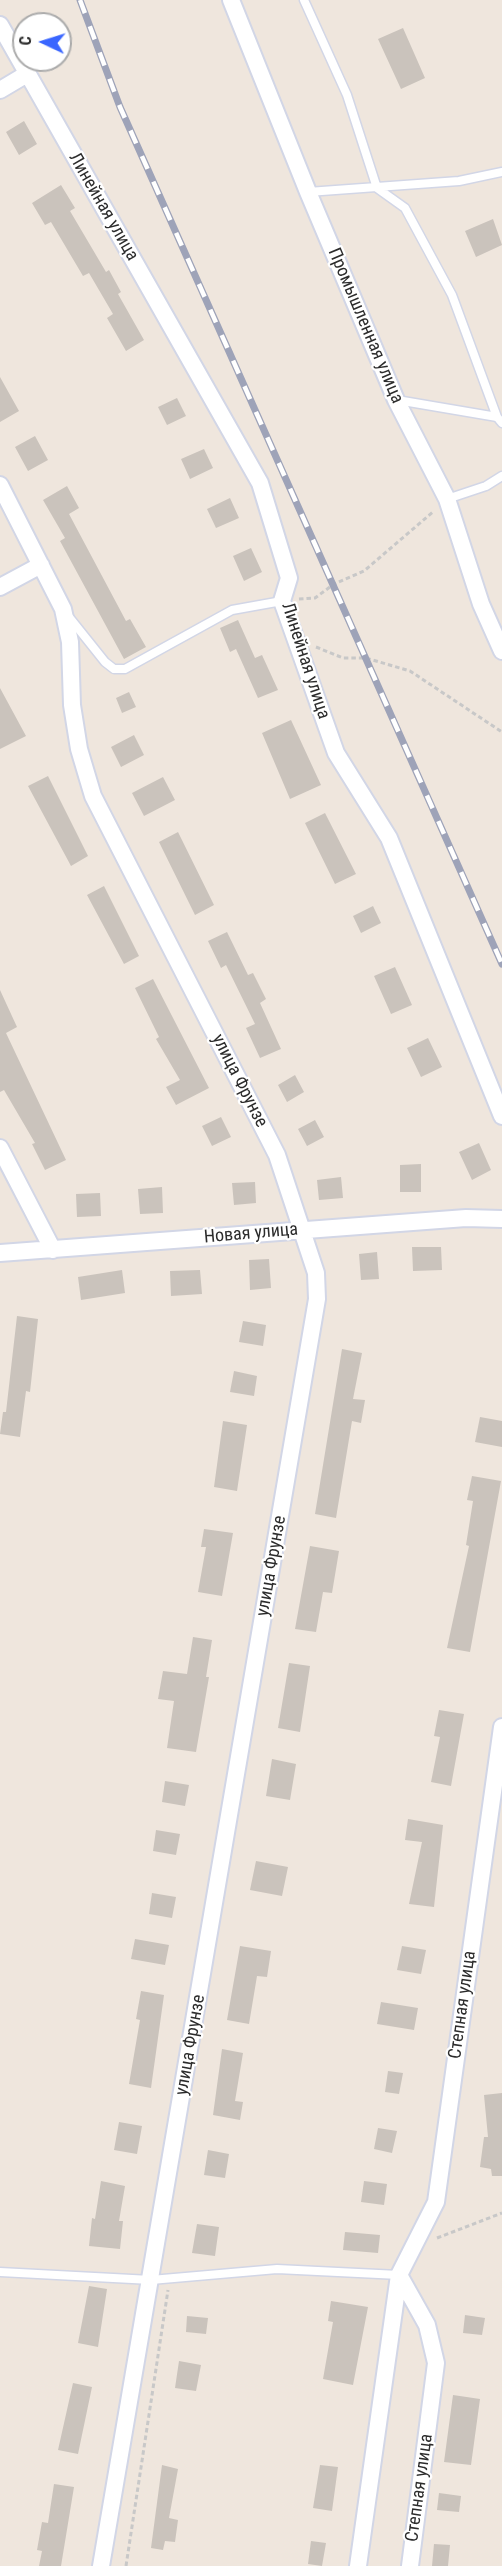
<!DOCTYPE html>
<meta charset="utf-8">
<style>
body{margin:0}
#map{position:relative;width:502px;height:2566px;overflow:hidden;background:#efe6dd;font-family:"Roboto Condensed",sans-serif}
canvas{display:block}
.north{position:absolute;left:12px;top:12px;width:60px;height:60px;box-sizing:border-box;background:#fff;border:2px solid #ababab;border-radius:50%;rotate:274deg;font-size:16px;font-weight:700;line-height:24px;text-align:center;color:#2c2c2c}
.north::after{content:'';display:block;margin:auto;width:21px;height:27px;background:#3a66ff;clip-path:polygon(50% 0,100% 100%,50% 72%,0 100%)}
</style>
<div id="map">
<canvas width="502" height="2566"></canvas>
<div class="north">С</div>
</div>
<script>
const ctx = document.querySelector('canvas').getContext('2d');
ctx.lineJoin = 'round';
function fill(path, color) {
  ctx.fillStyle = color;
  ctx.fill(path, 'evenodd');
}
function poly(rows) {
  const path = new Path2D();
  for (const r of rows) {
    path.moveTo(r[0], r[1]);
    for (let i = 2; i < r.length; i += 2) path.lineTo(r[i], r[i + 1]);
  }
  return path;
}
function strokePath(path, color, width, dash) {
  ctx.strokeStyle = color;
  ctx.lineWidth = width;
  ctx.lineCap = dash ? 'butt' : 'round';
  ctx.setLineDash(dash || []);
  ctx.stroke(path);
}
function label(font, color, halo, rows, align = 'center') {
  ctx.font = font + ' "Roboto Condensed",sans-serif';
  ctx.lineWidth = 4.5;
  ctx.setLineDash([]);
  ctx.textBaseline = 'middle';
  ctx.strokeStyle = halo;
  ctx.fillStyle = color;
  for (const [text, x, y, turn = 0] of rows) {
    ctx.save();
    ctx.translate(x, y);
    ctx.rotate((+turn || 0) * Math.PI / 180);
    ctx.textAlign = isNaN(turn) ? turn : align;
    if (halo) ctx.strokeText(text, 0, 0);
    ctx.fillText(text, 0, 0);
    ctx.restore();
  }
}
const building = poly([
 [403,28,425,78,401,89,378,39],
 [24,121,37,144,19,155,6,132],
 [61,185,75,208,70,211,106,272,109,270,121,292,118,294,144,340,126,351,107,318,113,314,89,273,83,276,51,222,45,225,32,203],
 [493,219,502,245,476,257,465,231],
 [0,377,19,411,0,422],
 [177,398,186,416,167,425,158,407],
 [35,436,48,460,28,471,15,447],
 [204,449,213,468,190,479,181,459],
 [67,486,79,508,69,514,126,621,130,619,146,647,124,659,60,541,65,538,43,500],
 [230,498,239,518,216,528,207,509],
 [251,548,262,572,244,581,233,556],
 [238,620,255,658,262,655,278,690,258,698,236,649,230,652,220,628],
 [0,688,26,736,0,749],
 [129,692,136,707,122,713,116,698],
 [291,720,321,785,290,799,262,733],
 [134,735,144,755,121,767,111,747],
 [48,776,88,856,71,866,28,786],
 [163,777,175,800,144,816,132,793],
 [325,813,356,874,335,884,305,823],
 [178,832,214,905,195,915,159,842],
 [104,886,139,956,124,964,87,895],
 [373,906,381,923,361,933,353,916],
 [227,932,248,975,253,973,266,999,260,1003,281,1049,260,1058,246,1028,255,1024,226,965,221,968,208,941],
 [395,967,412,1005,391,1014,374,976],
 [153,979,209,1088,176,1105,166,1087,180,1080,156,1039,159,1037,135,988],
 [0,990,17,1027,6,1033,66,1160,45,1170,32,1144,35,1143,4,1090,0,1092],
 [428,1038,442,1067,421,1077,407,1048],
 [295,1075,304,1092,287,1102,278,1085],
 [221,1117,231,1137,212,1146,202,1126],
 [315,1120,324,1137,307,1146,298,1129],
 [479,1143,491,1170,472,1180,459,1152],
 [421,1164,421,1192,400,1192,400,1165],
 [341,1177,343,1198,319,1200,317,1180],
 [255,1182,256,1203,234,1205,232,1183],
 [162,1187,163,1213,140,1214,138,1189],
 [100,1193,101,1216,77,1217,76,1194],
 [412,1247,441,1247,442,1270,413,1271],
 [377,1252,379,1279,361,1280,359,1254],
 [269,1259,271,1288,250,1290,249,1260],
 [122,1270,125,1293,81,1300,78,1277],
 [200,1270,202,1294,171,1296,170,1271],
 [17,1316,38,1319,30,1392,26,1391,20,1437,0,1434,3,1412,6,1412],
 [243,1321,266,1325,263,1346,239,1342],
 [342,1349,362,1353,353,1399,365,1400,361,1423,352,1421,336,1518,315,1514],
 [234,1371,257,1376,254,1396,230,1392],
 [480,1417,502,1421,502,1447,475,1442],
 [223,1421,247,1425,237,1491,214,1487],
 [472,1476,501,1481,470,1652,447,1648,469,1546,466,1545,473,1501,467,1500],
 [204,1529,233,1533,222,1596,198,1592,206,1547,201,1547],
 [310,1546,339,1551,332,1593,323,1592,316,1632,295,1629],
 [193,1637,212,1640,206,1677,209,1677,196,1752,167,1748,174,1701,158,1699,163,1671,187,1674],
 [289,1663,310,1666,300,1732,278,1728],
 [439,1710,464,1714,451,1786,431,1782,440,1737,434,1736],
 [272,1759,296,1764,290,1800,266,1796],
 [165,1781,189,1785,185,1806,162,1802],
 [408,1819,443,1825,434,1907,409,1904,422,1842,405,1840],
 [156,1830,180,1834,176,1855,153,1851],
 [256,1861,288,1867,282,1896,250,1890],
 [152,1893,176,1897,172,1918,149,1914],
 [135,1939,169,1945,165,1965,131,1959],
 [240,1946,271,1951,267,1977,257,1976,249,2024,227,2020],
 [402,1946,426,1950,421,1974,397,1970],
 [141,1991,164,1995,151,2088,129,2084,140,2020,136,2019],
 [381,2002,418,2008,414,2030,377,2024],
 [222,2049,243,2053,235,2101,243,2102,240,2120,213,2115],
 [388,2071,403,2073,399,2094,385,2092],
 [502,2093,502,2176,492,2176,491,2169,480,2167,484,2137,488,2137,484,2095],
 [119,2122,142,2126,137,2154,114,2150],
 [378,2128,397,2131,392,2153,374,2149],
 [208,2150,229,2154,225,2178,204,2175],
 [101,2181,125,2186,119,2221,123,2221,120,2249,89,2246,92,2218,95,2219],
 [364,2181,387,2184,384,2205,361,2202],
 [197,2224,219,2227,215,2256,192,2253],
 [345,2232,380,2235,378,2253,343,2250],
 [89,2286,107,2289,98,2347,78,2343],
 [331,2301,368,2307,353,2385,323,2379,333,2322,328,2321],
 [465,2315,485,2318,482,2335,463,2333],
 [187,2316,208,2318,206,2334,186,2332],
 [179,2361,201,2365,196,2391,175,2388],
 [73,2383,92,2387,78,2454,58,2450],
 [453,2395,480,2399,471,2465,444,2462],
 [162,2465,178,2469,169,2518,178,2520,175,2542,165,2541,163,2550,151,2548],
 [320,2465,338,2467,332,2511,313,2508],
 [54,2484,74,2487,61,2566,39,2566,42,2551,37,2550,42,2522,48,2523],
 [439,2493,461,2496,459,2512,437,2510],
 [311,2541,326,2543,322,2566,308,2564],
 [434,2544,450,2545,448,2566,432,2566]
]);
const path = poly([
 [299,599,315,598,334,584,364,571,434,511],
 [316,647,343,658,366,658,410,671,502,732],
 [437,2238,502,2213],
 [126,2566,168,2290]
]);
const service = poly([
 [304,0,347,95,377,188,405,208,452,295,497,417],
 [308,192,459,181,502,172],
 [397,400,497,417,502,423],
 [447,499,486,486,502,476],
 [69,617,105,662,114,669,125,669,232,610,282,601],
 [0,2272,151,2280,277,2269,399,2275]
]);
const minor = poly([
 [231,0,308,192,396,400,447,499,481,604,502,651],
 [0,25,260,483,289,578,282,601,336,753,389,838,502,1116],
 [0,90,27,74],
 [0,485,63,609,70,642,72,705,79,749,93,796,277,1155,316,1273,317,1299,101,2566],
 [0,587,41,565],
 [0,1148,53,1250],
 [0,1253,466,1218,502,1219],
 [399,2275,427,2325,436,2363,410,2566],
 [358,2566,399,2275,436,2202,502,1727]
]);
const rail = poly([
 [80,0,120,107,502,964]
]);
const streetNames = [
 ["Линейная улица",103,207,60],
 ["Промышленная улица",365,326,67],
 ["Линейная улица",305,661,72],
 ["улица Фрунзе",239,1081,63],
 ["Новая улица",251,1234,-5],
 ["улица Фрунзе",272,1566,-80],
 ["Степная улица",463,2005,-82],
 ["улица Фрунзе",191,2045,-80],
 ["Степная улица",420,2488,-82]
];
fill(building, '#cac3bc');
strokePath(service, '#d2d6e6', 11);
strokePath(minor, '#d2d6e6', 20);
strokePath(path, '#c8c8c8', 3, [4.5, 3]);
strokePath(service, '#fff', 8);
strokePath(minor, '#fff', 16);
strokePath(rail, '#9ea3b8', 7);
strokePath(rail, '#fff', 4.5, [14]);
label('18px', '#2c2c2c', '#fff', streetNames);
</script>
